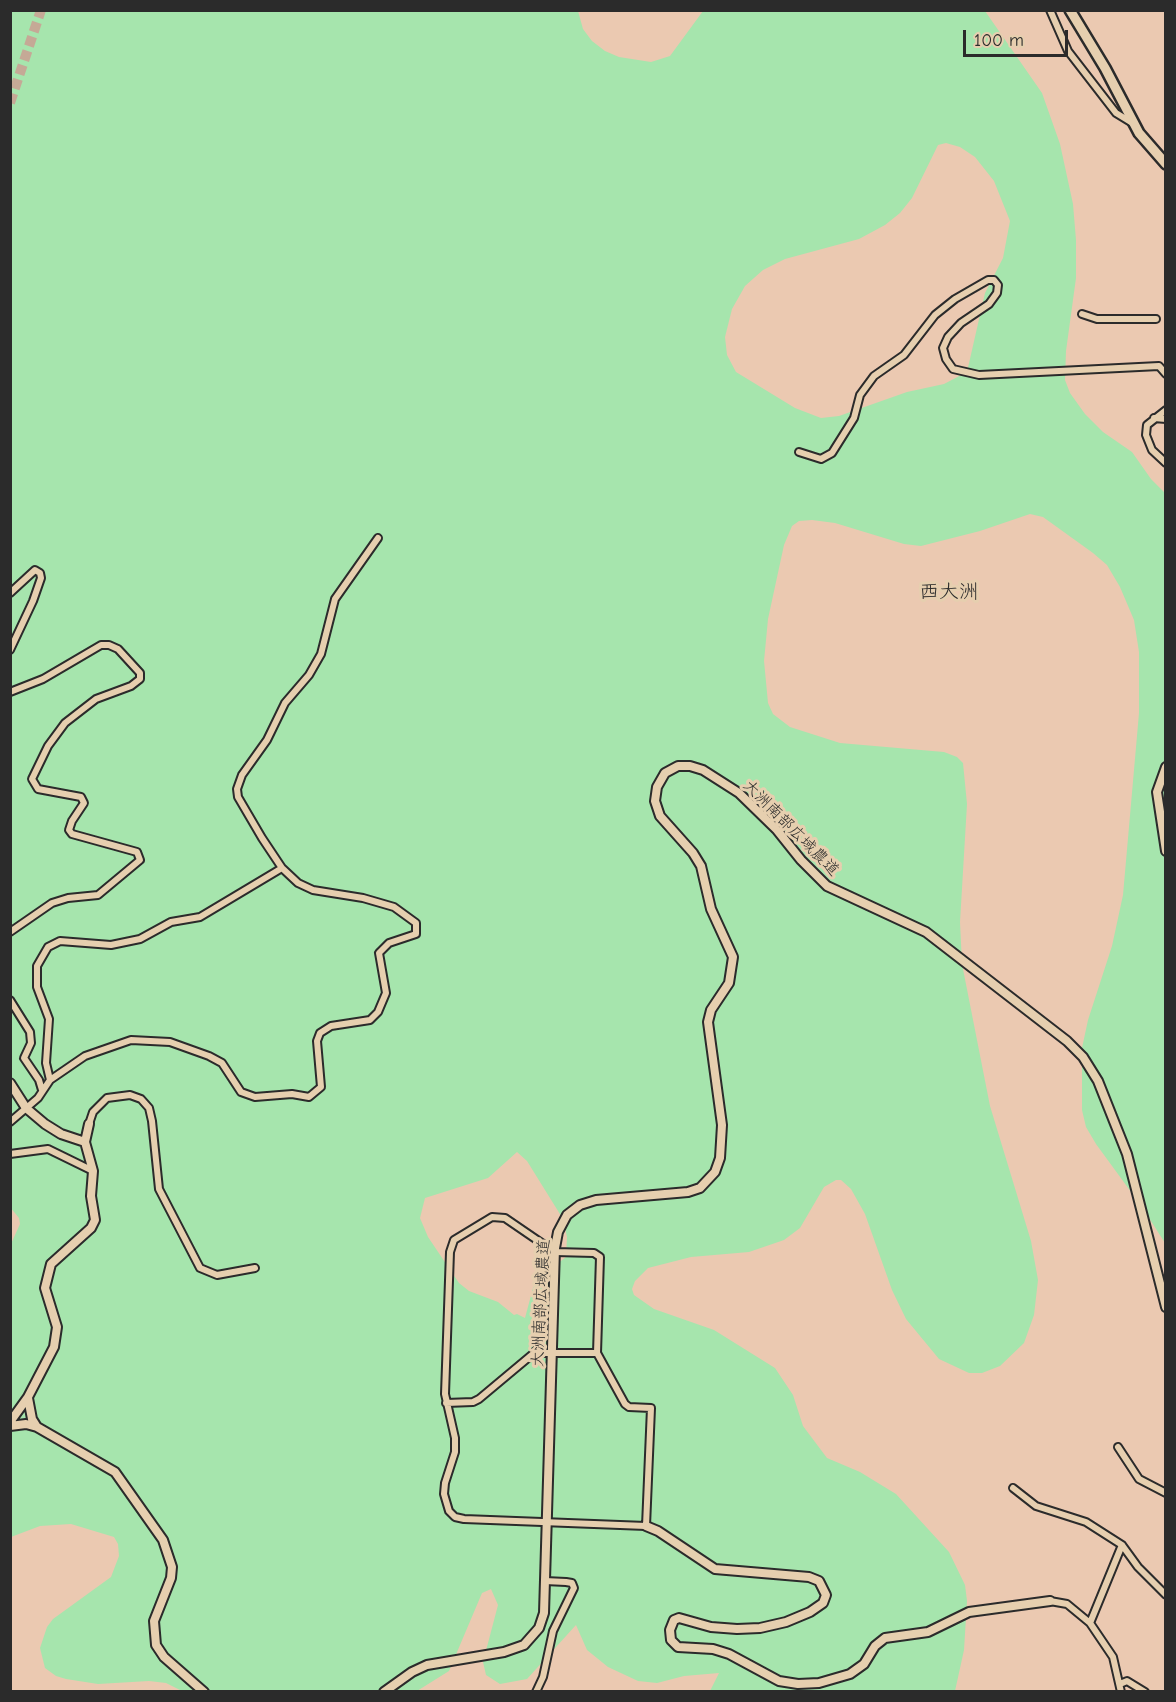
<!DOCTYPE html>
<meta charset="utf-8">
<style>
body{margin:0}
#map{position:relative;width:1176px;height:1702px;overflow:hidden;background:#ebc9b1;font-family:"Comic Neue",sans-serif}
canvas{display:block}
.frame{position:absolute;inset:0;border:12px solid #2b2b2b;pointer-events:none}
.scale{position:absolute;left:963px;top:30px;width:105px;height:27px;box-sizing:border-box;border:3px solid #2b2b2b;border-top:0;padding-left:8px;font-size:18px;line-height:21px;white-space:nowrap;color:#2b2b2b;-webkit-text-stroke:4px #e6cfaf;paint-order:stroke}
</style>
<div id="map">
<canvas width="1176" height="1702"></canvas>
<div class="frame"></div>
<div class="scale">100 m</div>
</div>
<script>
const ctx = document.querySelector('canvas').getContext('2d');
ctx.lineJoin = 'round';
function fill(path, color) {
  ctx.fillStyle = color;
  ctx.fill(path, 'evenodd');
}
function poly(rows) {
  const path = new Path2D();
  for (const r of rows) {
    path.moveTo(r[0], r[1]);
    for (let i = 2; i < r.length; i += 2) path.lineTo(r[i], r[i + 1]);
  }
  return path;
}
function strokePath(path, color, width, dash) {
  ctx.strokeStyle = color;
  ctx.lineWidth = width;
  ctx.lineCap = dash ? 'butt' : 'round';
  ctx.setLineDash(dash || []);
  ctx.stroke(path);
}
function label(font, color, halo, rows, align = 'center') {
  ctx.font = font + ' "Comic Neue","Klee One",sans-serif';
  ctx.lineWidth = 6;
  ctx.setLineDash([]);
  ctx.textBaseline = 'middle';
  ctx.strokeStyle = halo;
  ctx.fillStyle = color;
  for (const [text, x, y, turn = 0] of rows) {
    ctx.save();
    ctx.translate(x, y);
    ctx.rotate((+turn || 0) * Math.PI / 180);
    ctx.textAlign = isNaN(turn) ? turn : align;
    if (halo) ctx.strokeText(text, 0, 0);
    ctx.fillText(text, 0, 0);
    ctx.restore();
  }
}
const green = poly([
 [11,11,578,11,583,29,592,41,605,51,619,57,651,62,670,56,703,11,985,11,1042,93,1060,144,1073,204,1076,240,1076,278,1066,351,1065,380,1070,393,1085,414,1103,432,1132,452,1151,479,1165,493,1165,1243,1142,1207,1096,1144,1086,1127,1082,1110,1082,1048,1088,1020,1112,946,1123,895,1139,713,1139,652,1134,620,1120,587,1107,565,1093,553,1043,517,1030,514,980,531,921,546,904,544,835,523,812,520,799,521,792,526,784,545,768,619,764,661,768,703,773,714,790,727,840,743,944,752,957,757,963,763,967,804,960,922,962,964,990,1106,1031,1241,1038,1280,1034,1315,1024,1343,1000,1366,982,1373,969,1373,939,1359,906,1319,892,1290,865,1214,851,1189,841,1180,836,1180,824,1187,800,1228,784,1240,749,1252,691,1257,648,1268,635,1281,632,1289,634,1295,654,1309,714,1330,775,1368,793,1395,803,1426,827,1458,860,1472,896,1494,949,1552,965,1585,967,1601,964,1650,955,1691,710,1691,719,1673,684,1676,657,1683,638,1681,608,1667,587,1650,576,1625,527,1679,500,1684,486,1675,483,1662,498,1605,491,1589,482,1593,449,1671,417,1691,184,1692,166,1683,149,1681,98,1684,66,1679,56,1676,45,1668,40,1648,47,1627,53,1619,111,1577,119,1556,118,1544,114,1537,71,1524,40,1526,11,1537,10,1246,20,1224,19,1218,10,1207],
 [946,143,960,147,975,157,994,181,1010,221,1003,258,985,293,967,372,944,384,907,392,839,416,821,418,795,408,736,372,727,355,725,337,732,309,745,286,763,270,785,259,859,239,885,225,900,213,912,198,938,145],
 [517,1152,527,1161,563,1219,567,1237,566,1257,539,1278,533,1288,525,1318,517,1314,514,1315,498,1302,469,1291,459,1283,428,1237,420,1218,425,1198,488,1178]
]);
const trunkTunnel = poly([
 [10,103,41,10]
]);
const minor = poly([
 [1050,10,1068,51,1116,113,1134,124],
 [1082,314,1097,319,1156,319],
 [1166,410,1147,425,1146,435,1152,450,1166,463],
 [1154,418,1166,419],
 [799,452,821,459,832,453,854,418,860,395,874,376,904,355,935,315,955,299,988,280,994,280,998,285,997,293,989,304,961,323,948,337,943,348,946,359,953,369,979,375,1159,366,1166,374],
 [10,593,35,570,40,573,41,578,33,601,10,650],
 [10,692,43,679,101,645,109,645,118,649,140,673,140,679,131,686,96,699,65,723,48,746,32,779,38,789,81,797,84,803,72,821,69,830,72,834,137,852,140,860,98,895,68,898,52,903,10,932],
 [10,1000,30,1032,31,1043,24,1058,39,1080,42,1090],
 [50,1080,46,1063,49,1019,37,987,37,966,48,947,60,941,111,945,140,939,171,922,200,917,282,868],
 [10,1122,38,1098,50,1080,85,1056,131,1040,170,1042,209,1056,222,1063,241,1092,255,1097,292,1094,309,1097,321,1087,317,1041,320,1033,331,1026,370,1020,378,1012,386,993,379,953,389,943,416,934,416,923,394,907,363,898,313,890,298,883,282,868,262,838,238,797,237,789,242,775,267,740,285,703,309,675,321,654,335,599,378,538],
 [89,1124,93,1112,107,1098,130,1095,141,1099,149,1108,152,1121,159,1189,200,1268,217,1275,255,1268],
 [10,1154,48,1149,93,1171],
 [555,1248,543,1244,505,1218,492,1217,454,1240,450,1252,445,1394,455,1438,455,1452,445,1483,444,1494,449,1511,455,1517,464,1519,646,1526,651,1408,629,1407,625,1404,597,1353,600,1257,594,1253,555,1252],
 [446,1403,473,1402,479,1399,534,1353,597,1353],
 [1118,1447,1139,1479,1166,1493],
 [1013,1488,1036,1506,1086,1522,1122,1545,1138,1567,1166,1595],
 [1050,1601,1067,1604,1090,1623],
 [1120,1684,1127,1681,1145,1692],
 [536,1692,543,1677,553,1631,574,1588,572,1583,566,1582,545,1581],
 [1121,1692,1113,1657,1090,1623,1122,1545]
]);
const tertiary = poly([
 [1166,767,1157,792,1166,851],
 [10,1083,26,1108,45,1124,61,1134,85,1142],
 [10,1422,28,1397,54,1347,57,1327,45,1288,51,1264,91,1228,95,1220,91,1196,93,1171,85,1142,89,1124],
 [10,1426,26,1424,37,1427,32,1419,28,1398],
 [37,1427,115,1472,163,1540,172,1567,171,1578,154,1621,156,1645,164,1657,204,1692],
 [646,1526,658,1531,715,1569,809,1577,819,1581,826,1595,823,1603,810,1612,786,1622,760,1628,737,1629,711,1627,679,1618,674,1620,670,1630,671,1640,678,1647,713,1649,729,1654,779,1681,798,1684,819,1683,850,1674,864,1664,875,1646,885,1638,928,1632,969,1612,1050,1601],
 [384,1692,412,1672,427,1665,504,1652,524,1645,539,1628,544,1613,555,1248,558,1232,567,1215,580,1205,596,1200,688,1192,700,1188,715,1172,720,1158,722,1125,708,1022,711,1010,729,983,733,957,711,909,701,866,693,853,660,816,655,801,657,787,665,773,678,766,690,766,703,770,739,793,777,830,801,860,827,886,926,932,1067,1041,1083,1057,1098,1081,1127,1154,1166,1307]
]);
const secondary = poly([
 [1070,10,1105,68,1139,133,1166,164]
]);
const streetNames = [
 ["大洲南部広域農道",791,828,45],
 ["大洲南部広域農道",541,1303,-87]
];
const quarterNames = [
 ["西大洲",949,592]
];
fill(green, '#a6e5ad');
strokePath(trunkTunnel, '#c5a996', 10, [10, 5]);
strokePath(minor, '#2b2b2b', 10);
strokePath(tertiary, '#2b2b2b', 12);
strokePath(secondary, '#2b2b2b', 14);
strokePath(minor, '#e6cfaf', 6);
strokePath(tertiary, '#e6cfaf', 8);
strokePath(secondary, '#e6cfaf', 9);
label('16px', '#2b2b2b', '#e6cfaf', streetNames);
label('20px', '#2b2b2b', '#e6cfaf', quarterNames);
</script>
